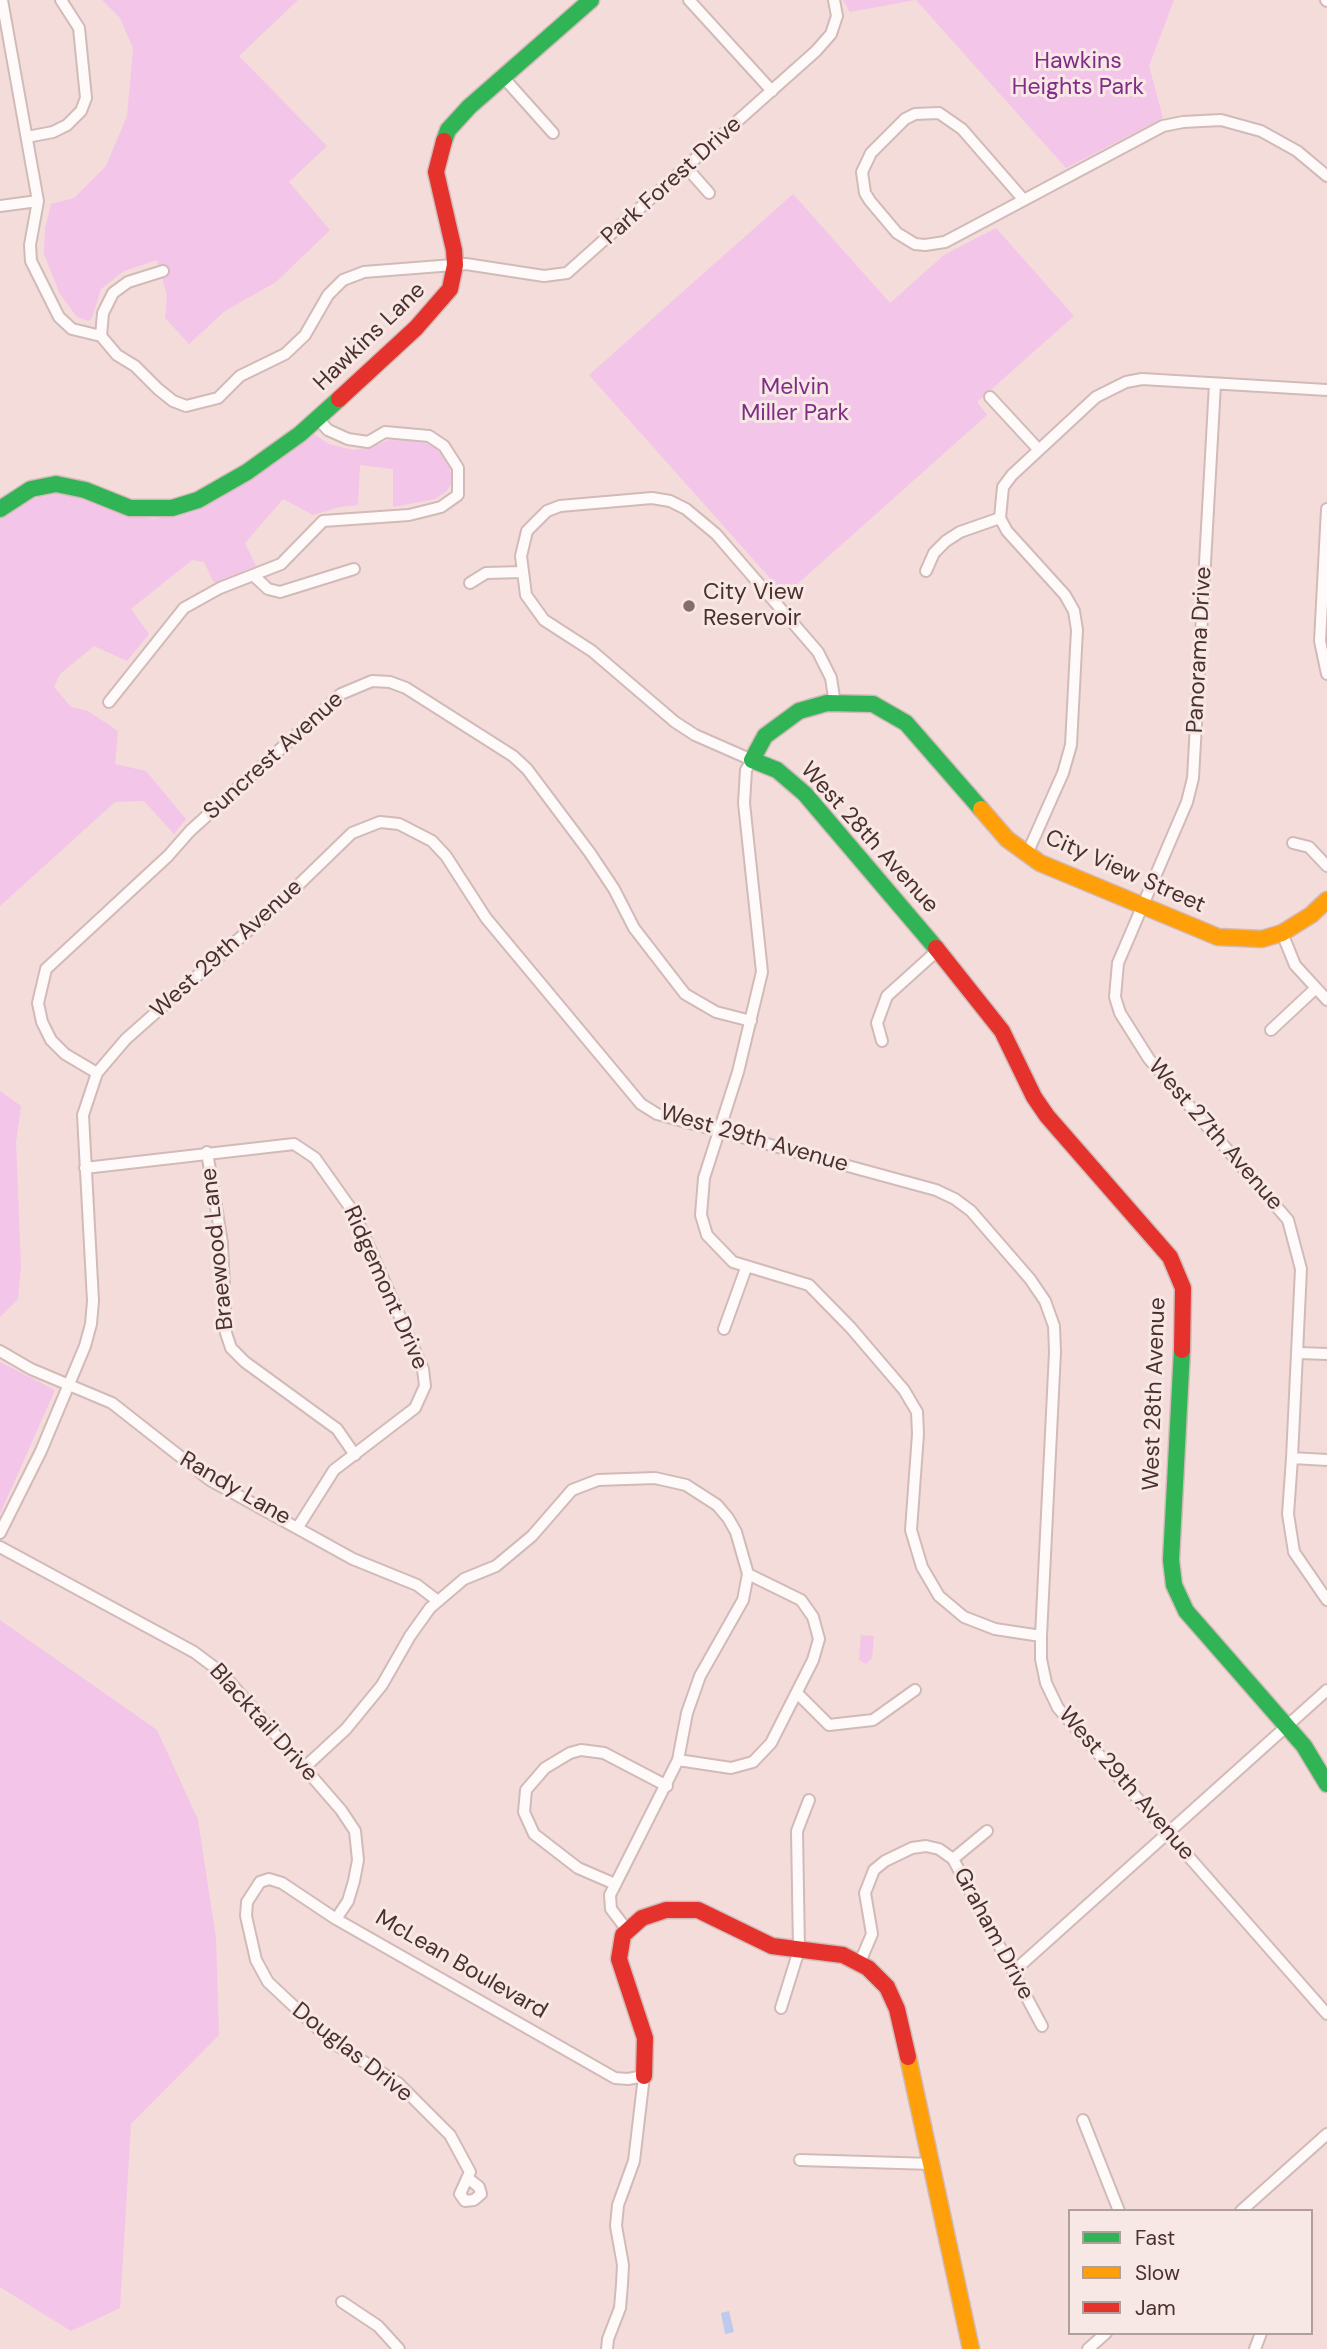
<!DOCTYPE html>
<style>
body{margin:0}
#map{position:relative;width:1327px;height:2349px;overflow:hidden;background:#f4dcda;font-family:"DM Sans",sans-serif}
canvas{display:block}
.legend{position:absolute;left:1068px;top:2209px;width:245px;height:126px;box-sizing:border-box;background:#f7e8e6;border:2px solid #b29e9c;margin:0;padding:9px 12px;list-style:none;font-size:21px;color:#4b302d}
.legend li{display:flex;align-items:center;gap:14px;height:35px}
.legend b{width:35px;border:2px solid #b29e9c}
</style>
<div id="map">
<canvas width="1327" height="2349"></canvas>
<ul class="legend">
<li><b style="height:9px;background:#30b455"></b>Fast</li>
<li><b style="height:9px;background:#ff9f0a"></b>Slow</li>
<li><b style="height:9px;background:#e5322d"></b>Jam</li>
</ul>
</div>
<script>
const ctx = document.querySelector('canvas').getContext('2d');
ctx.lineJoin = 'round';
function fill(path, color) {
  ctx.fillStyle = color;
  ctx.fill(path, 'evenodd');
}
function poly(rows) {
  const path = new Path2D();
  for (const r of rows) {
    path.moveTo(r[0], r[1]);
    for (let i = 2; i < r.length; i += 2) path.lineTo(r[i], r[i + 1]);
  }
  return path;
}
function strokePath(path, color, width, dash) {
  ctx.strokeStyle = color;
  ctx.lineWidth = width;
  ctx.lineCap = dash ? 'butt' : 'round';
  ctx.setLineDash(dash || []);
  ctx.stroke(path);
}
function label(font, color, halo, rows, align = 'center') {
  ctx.font = font + ' "DM Sans",sans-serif';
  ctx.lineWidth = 6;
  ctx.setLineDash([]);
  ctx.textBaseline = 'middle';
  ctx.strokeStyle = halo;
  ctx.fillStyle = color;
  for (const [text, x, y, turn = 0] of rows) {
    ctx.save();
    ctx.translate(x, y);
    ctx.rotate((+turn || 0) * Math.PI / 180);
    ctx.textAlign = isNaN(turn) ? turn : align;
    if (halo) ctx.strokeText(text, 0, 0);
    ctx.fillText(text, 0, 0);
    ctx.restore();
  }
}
const green = poly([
 [102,0,298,0,239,56,327,146,289,182,330,230,276,282,225,311,189,344,165,318,167,295,157,260,124,271,101,289,92,318,88,321,77,317,60,294,44,254,45,229,51,204,74,198,106,166,127,116,133,48,120,18],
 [843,0,915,0,850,12],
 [916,0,1174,0,1149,66,1163,118,1066,168],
 [793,194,890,303,944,255,996,228,1074,316,977,402,987,415,785,595,589,375],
 [312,433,329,444,353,450,373,447,389,440,419,441,434,446,448,462,453,480,447,491,435,499,393,507,393,469,360,465,358,505,339,507,313,515,283,499,245,543,256,566,214,583,204,562,192,560,131,609,149,634,127,661,94,646,60,674,54,687,71,707,88,711,118,731,115,764,146,771,186,819,174,834,144,801,115,802,0,906,0,518,23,501,63,492,123,513,154,519,191,512,242,485,287,455],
 [0,1091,21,1106,16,1143,21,1266,18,1299,0,1317],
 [0,1362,55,1390,0,1514],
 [0,1620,157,1730,198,1820,216,1938,219,2035,131,2124,120,2308,71,2331,0,2287],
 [861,1635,874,1636,872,1658,866,1664,859,1660]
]);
const water = poly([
 [729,2311,734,2332,725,2334,721,2313]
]);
const street = poly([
 [2,0,38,201,30,245,31,261,59,317,72,329,101,336],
 [689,0,772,91],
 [1326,0,1327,1],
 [503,77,553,133],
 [27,137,53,132,67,125,81,111,86,98,79,28,61,0],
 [687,168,709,193],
 [1023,199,962,129,939,113,915,114,905,119,871,153,862,172,865,193,870,201,897,233,915,244,925,245,945,242,1163,126,1183,122,1221,120,1261,131,1297,151,1327,176],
 [0,206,38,201],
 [163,271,128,282,113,293,103,313,101,336,117,355,135,366,158,389,173,401,186,406,218,398,240,376,285,354,305,335,328,295,343,280,364,272,466,264,544,276,567,273,816,51,831,34,837,16,834,0],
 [1215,384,1193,778,1187,802,1118,963,1115,997,1120,1013,1149,1059,1288,1220,1301,1269,1292,1458,1327,1460],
 [990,397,1039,450],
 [1327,509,1320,641,1327,674],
 [1000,518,1003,487,1012,475,1096,397,1126,382,1142,379,1327,390],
 [926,571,934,553,946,541,960,532,1000,518,1007,531,1065,595,1074,611,1077,630,1071,745,1063,773,1027,854],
 [253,575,268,589,280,592,354,569],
 [470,583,486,573,522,572],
 [109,702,184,608,220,588,281,564,323,521,409,515,441,507,458,495,458,468,444,446,429,436,385,432,368,442,348,439,328,430,317,418],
 [835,704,831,678,818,652,716,534,686,509,670,501,652,498,560,506,547,511,527,531,521,556,526,595,544,620,592,651,675,722,695,735,752,760,746,770,744,803,762,972,738,1072,704,1178,701,1215,707,1235,733,1262,809,1285,851,1328,904,1390,917,1412,918,1434,911,1530,922,1567,939,1596,964,1617,995,1629,1041,1636],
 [1293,843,1309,847,1327,866],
 [1282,933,1295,965,1327,1000],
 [1271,1030,1316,988],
 [882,1041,877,1023,887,996,938,950],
 [97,1073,65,1054,51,1040,42,1022,38,1003,46,969,168,856,190,831,341,694,372,681,390,682,406,688,513,756,527,769,590,853,614,889,634,928,685,994,716,1012,751,1021],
 [207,1152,222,1243,226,1333,231,1348,245,1362,337,1429,355,1455],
 [85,1168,294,1144,315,1158,354,1213,423,1369,425,1386,415,1408,334,1470,298,1527],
 [724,1329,746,1268],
 [0,1351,31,1369,112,1403,210,1480,353,1559,417,1585,438,1601],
 [1298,1353,1327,1354],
 [1292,1458,1288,1514,1294,1552,1327,1600],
 [0,1533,41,1451,85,1346,91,1324,93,1301,83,1115,97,1073,126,1039,286,897,352,833,380,822,399,824,432,841,446,856,486,918,641,1104,657,1114,936,1190,955,1199,971,1211,1030,1279,1045,1301,1054,1326,1055,1352,1041,1636,1041,1659,1046,1683,1058,1708,1327,2014],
 [0,1547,194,1652,222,1673,341,1810,355,1831,358,1860,354,1881,348,1901,336,1919],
 [797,1693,829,1725,873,1720,915,1690],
 [678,1760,731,1768,753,1762,771,1743,813,1660,819,1639,813,1617,801,1600,748,1574],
 [305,1767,346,1729,382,1685,410,1636,430,1608,464,1579,496,1566,532,1536,572,1490,598,1480,655,1478,686,1485,717,1505,728,1518,736,1532,748,1574,743,1600,700,1676,687,1713,678,1760,610,1895,611,1909,627,1930],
 [953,1859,987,1831],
 [615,1884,578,1868,534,1834,524,1812,526,1790,545,1768,570,1753,581,1750,604,1753,667,1786],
 [860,1962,872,1934,865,1893,874,1870,885,1861,912,1848,926,1846,939,1849,953,1859,1042,2026],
 [1014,1971,1327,1690],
 [781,2008,799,1950,797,1831,809,1800],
 [1083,2120,1119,2211],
 [800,2160,932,2164],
 [469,2179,479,2187,481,2194,474,2200,465,2201,460,2194,470,2172,450,2135,398,2083,332,2042,268,1982,256,1960,246,1916,247,1902,260,1882,269,1879,282,1883,336,1919,615,2078,628,2079,644,2076,634,2161,618,2205,616,2226,623,2265,622,2284,620,2308,608,2339,607,2349],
 [1241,2211,1327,2134],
 [342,2302,378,2326,399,2349],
 [1088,2349,1106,2333],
 [1255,2349,1261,2333]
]);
const fast = poly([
 [444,141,448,130,469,107,591,0],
 [0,509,31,489,56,484,85,490,130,508,172,508,198,500,247,472,300,434,339,399],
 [936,948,805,794,777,770,752,760,765,736,799,711,827,703,873,704,906,723,981,809],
 [1182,1350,1171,1560,1174,1585,1186,1611,1304,1746,1327,1784]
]);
const slow = poly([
 [981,809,1007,839,1040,863,1218,937,1262,939,1282,933,1311,915,1327,900],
 [908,2057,971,2349]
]);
const jam = poly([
 [339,399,416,328,450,289,455,265,454,250,436,172,444,141],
 [936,948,1002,1031,1034,1097,1047,1116,1170,1257,1183,1288,1182,1350],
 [644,2076,645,2038,619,1959,623,1935,642,1918,666,1910,698,1910,772,1946,843,1955,868,1968,887,1987,897,2009,908,2057]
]);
const markers = [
 [689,606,7,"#866c6a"]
];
const parkNames = [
 ["Hawkins",1078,62],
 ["Heights Park",1078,88],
 ["Melvin",795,388],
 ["Miller Park",795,414]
];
const streetNames = [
 ["Park Forest Drive",672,181,-42],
 ["Hawkins Lane",370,337,-44],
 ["Panorama Drive",1200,650,-87],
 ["Suncrest Avenue",274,756,-42],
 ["West 28th Avenue",869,838,48],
 ["City View Street",1125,872,24],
 ["West 29th Avenue",227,949,-42],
 ["West 27th Avenue",1215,1135,49],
 ["West 29th Avenue",754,1139,16],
 ["Braewood Lane",218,1249,-96],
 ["Ridgemont Drive",385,1288,66],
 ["West 28th Avenue",1155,1394,-88],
 ["Randy Lane",235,1489,30],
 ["Blacktail Drive",263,1723,48],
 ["West 29th Avenue",1126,1784,49],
 ["Graham Drive",993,1934,62],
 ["McLean Boulevard",461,1965,30],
 ["Douglas Drive",352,2053,38]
];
const poiNames = [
 ["City View",703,593],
 ["Reservoir",703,619]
];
fill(green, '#f3c5e9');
fill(water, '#bec9ee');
strokePath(street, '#d1bab7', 14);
strokePath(fast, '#d1bab7', 19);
strokePath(slow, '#d1bab7', 19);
strokePath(jam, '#d1bab7', 19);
strokePath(street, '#fdfaf9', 10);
strokePath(fast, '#30b455', 16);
strokePath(slow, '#ff9f0a', 16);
strokePath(jam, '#e5322d', 16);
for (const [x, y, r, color] of markers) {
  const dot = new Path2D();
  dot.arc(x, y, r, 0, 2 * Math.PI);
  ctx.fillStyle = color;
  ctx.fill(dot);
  strokePath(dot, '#f7e8e6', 2.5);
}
label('23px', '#822c89', '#f7e8e6', parkNames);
label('23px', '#4b302d', '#f7e8e6', streetNames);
label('23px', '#4b302d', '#f7e8e6', poiNames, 'left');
</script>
